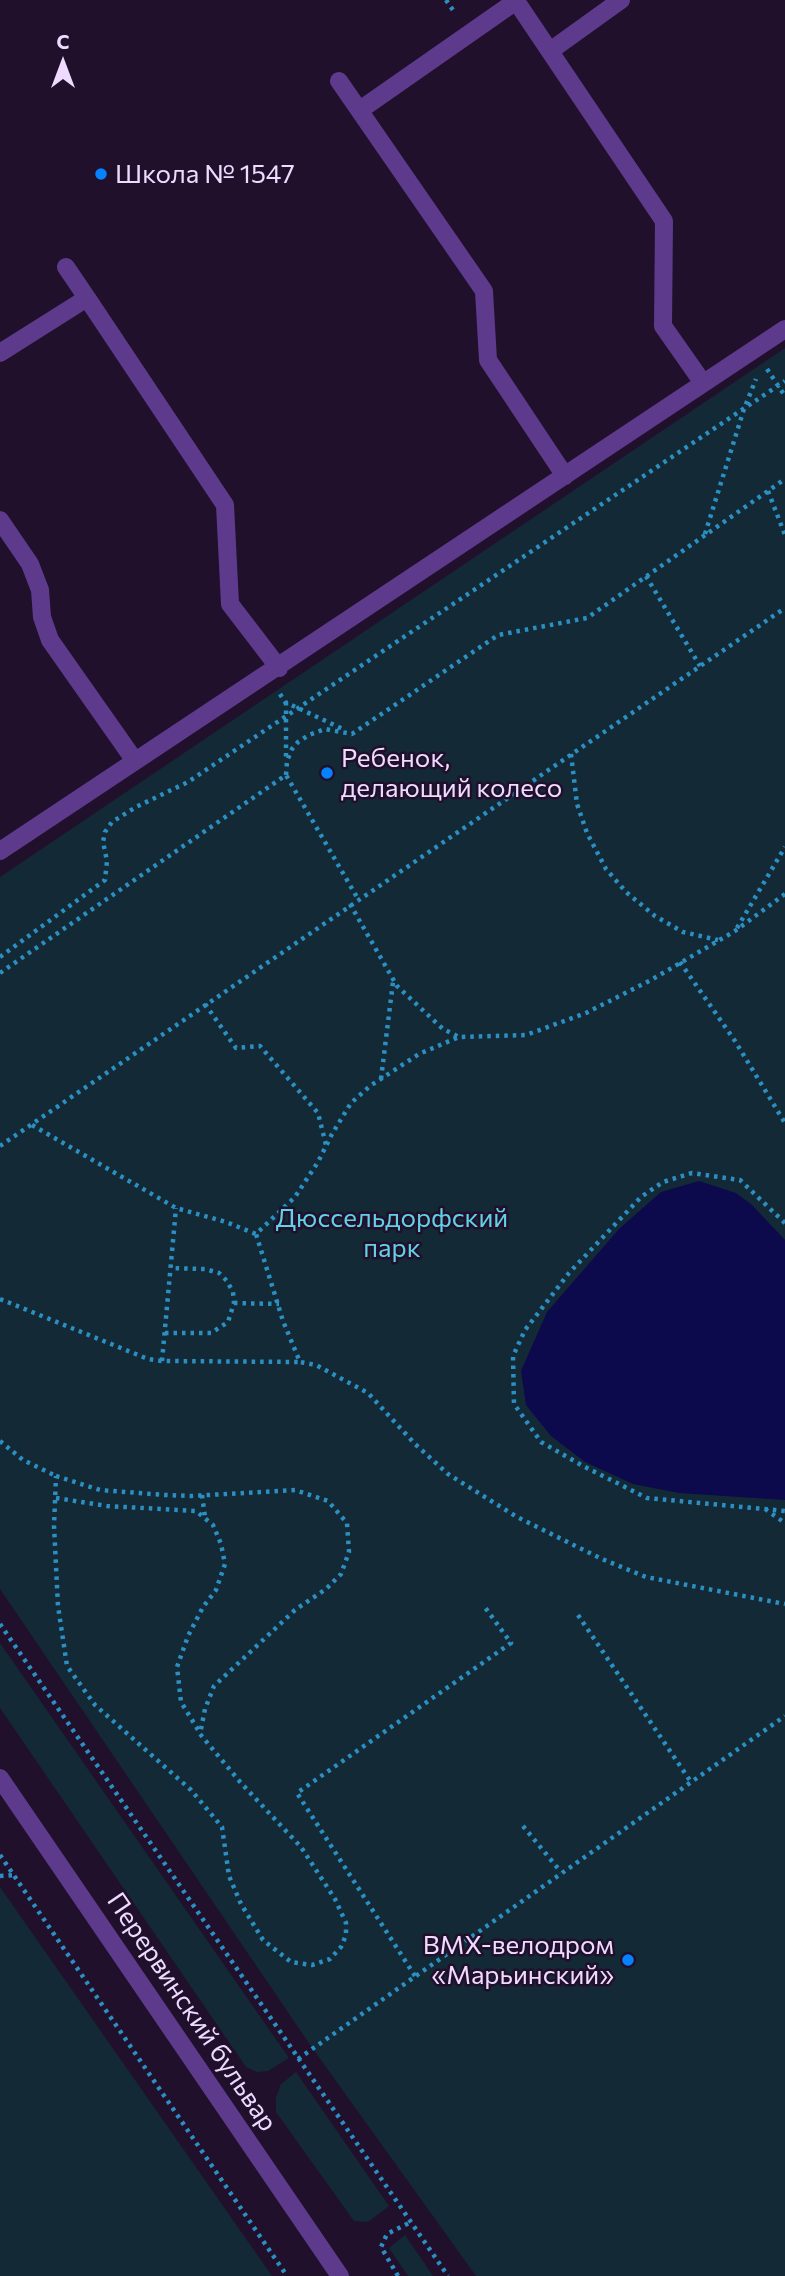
<!DOCTYPE html>
<meta charset="utf-8">
<style>
body{margin:0}
#map{position:relative;width:785px;height:2276px;overflow:hidden;background:#20102c;font-family:Commissioner,sans-serif}
canvas{display:block}
.north{position:absolute;left:28px;top:28px;width:70px;height:70px;-webkit-text-stroke:5px #20102c;paint-order:stroke;rotate:0deg;font-size:19px;font-weight:700;line-height:28px;text-align:center;color:#eedbff}
.north::after{content:'';display:block;margin:auto;width:24px;height:32px;background:#eedbff;clip-path:polygon(50% 0,100% 100%,50% 72%,0 100%)}
</style>
<div id="map">
<canvas width="785" height="2276"></canvas>
<div class="north">С</div>
</div>
<script>
const ctx = document.querySelector('canvas').getContext('2d');
ctx.lineJoin = 'round';
function fill(path, color) {
  ctx.fillStyle = color;
  ctx.fill(path, 'evenodd');
}
function poly(rows) {
  const path = new Path2D();
  for (const r of rows) {
    path.moveTo(r[0], r[1]);
    for (let i = 2; i < r.length; i += 2) path.lineTo(r[i], r[i + 1]);
  }
  return path;
}
function strokePath(path, color, width, dash) {
  ctx.strokeStyle = color;
  ctx.lineWidth = width;
  ctx.lineCap = dash ? 'butt' : 'round';
  ctx.setLineDash(dash || []);
  ctx.stroke(path);
}
function label(font, color, halo, rows, align = 'center') {
  ctx.font = font + ' Commissioner,sans-serif';
  ctx.lineWidth = 5;
  ctx.setLineDash([]);
  ctx.textBaseline = 'middle';
  ctx.strokeStyle = halo;
  ctx.fillStyle = color;
  for (const [text, x, y, turn = 0] of rows) {
    ctx.save();
    ctx.translate(x, y);
    ctx.rotate((+turn || 0) * Math.PI / 180);
    ctx.textAlign = isNaN(turn) ? turn : align;
    if (halo) ctx.strokeText(text, 0, 0);
    ctx.fillText(text, 0, 0);
    ctx.restore();
  }
}
const green = poly([
 [785,348,785,2276,476,2276,313,2049,0,1589,0,877],
 [0,1643,289,2058,268,2071,257,2072,246,2067,0,1708],
 [0,1887,272,2276,0,2276],
 [296,2072,389,2206,368,2222,354,2221,276,2112,276,2098,281,2084],
 [405,2235,433,2276,408,2276,389,2248]
]);
const water = poly([
 [699,1181,736,1193,752,1205,785,1240,785,1500,679,1493,633,1484,585,1462,551,1436,526,1405,521,1371,547,1312,619,1229,661,1192]
]);
const path = poly([
 [446,0,455,13],
 [767,369,785,396],
 [768,491,785,535],
 [705,534,744,409,756,379],
 [646,576,700,666],
 [280,694,285,702,345,730],
 [286,702,286,760],
 [571,754,577,804,587,833,606,869,626,892,655,916,683,932,718,940],
 [286,775,287,761,292,749,298,742,309,735,325,729,352,734,498,635,587,618,785,479],
 [785,894,735,931,651,980,586,1013,526,1035,459,1037,419,1054,370,1086,351,1103,332,1134,318,1162,295,1197,256,1234,283,1321,300,1362,316,1365,368,1393,415,1444,448,1474,517,1517,602,1559,646,1577,785,1604],
 [350,904,397,986,443,1029,459,1037],
 [737,928,785,847],
 [0,957,105,880,107,861,103,842,105,832,112,822,136,807,188,782,785,381],
 [680,962,735,1041,785,1123],
 [0,973,286,775,358,899],
 [205,1004,236,1048,260,1046,318,1113,326,1145],
 [381,1079,393,982],
 [32,1125,176,1208,226,1222,256,1234],
 [0,1146,785,608],
 [785,1223,740,1180,692,1173,663,1182,641,1197,569,1273,525,1330,513,1356,514,1404,541,1442,583,1466,647,1498,785,1511],
 [0,1299,148,1359,162,1361,300,1362],
 [234,1303,279,1304],
 [165,1333,211,1333,228,1322,234,1303,233,1292,227,1281,219,1273,205,1269,171,1268],
 [162,1361,176,1208],
 [0,1441,23,1460,56,1476],
 [56,1476,100,1490,165,1495,191,1496,295,1490,328,1501,347,1523,349,1552,341,1574,326,1589,295,1610,214,1686,205,1709,200,1734,241,1783,301,1847,335,1899,346,1923,346,1935,341,1947,330,1959,312,1965,291,1962,263,1940,241,1904,229,1876,222,1827,191,1790,95,1705,67,1666,58,1606,54,1526,56,1476],
 [202,1495,205,1517],
 [56,1498,107,1506,196,1511,213,1525,221,1544,225,1564,216,1590,203,1607,188,1636,177,1667,181,1702,200,1733],
 [765,1509,785,1523],
 [578,1615,691,1782],
 [0,1624,448,2276],
 [523,1826,561,1872],
 [0,1855,287,2276],
 [0,1876,14,1875],
 [415,1976,297,1793,511,1643,484,1606],
 [298,2059,785,1716],
 [398,2276,381,2247,387,2234,411,2222]
]);
const minor = poly([
 [550,51,621,0],
 [339,81,484,291,488,360,565,476],
 [360,110,516,1,664,221,663,326,703,383],
 [87,298,225,505,230,604,279,668],
 [0,353,87,298,66,267],
 [0,520,30,564,40,590,42,617,50,640,135,761],
 [0,851,785,329],
 [0,1778,340,2276]
]);
const markers = [
 [101,174,7,"#0782ff"],
 [327,773,7,"#0782ff"],
 [628,1960,7,"#0782ff"]
];
const poiNames = [
 ["Школа № 1547",115,174],
 ["Ребенок,",341,758],
 ["делающий колесо",341,788],
 ["BMX-велодром",614,1945,"right"],
 ["«Марьинский»",614,1975,"right"]
];
const parkNames = [
 ["Дюссельдорфский",392,1218],
 ["парк",392,1248]
];
const streetNames = [
 ["Перервинский бульвар",192,2012,56]
];
fill(green, '#132936');
fill(water, '#0c094c');
strokePath(path, '#2c8fc2', 4.5, [3.5, 5]);
strokePath(minor, '#5e3a8d', 18);
for (const [x, y, r, color] of markers) {
  const dot = new Path2D();
  dot.arc(x, y, r, 0, 2 * Math.PI);
  ctx.fillStyle = color;
  ctx.fill(dot);
  strokePath(dot, '#20102c', 2.5);
}
label('26px', '#eedbff', '#20102c', poiNames, 'left');
label('26px', '#61d1e5', '#20102c', parkNames);
label('26px', '#eedbff', '#20102c', streetNames);
</script>
